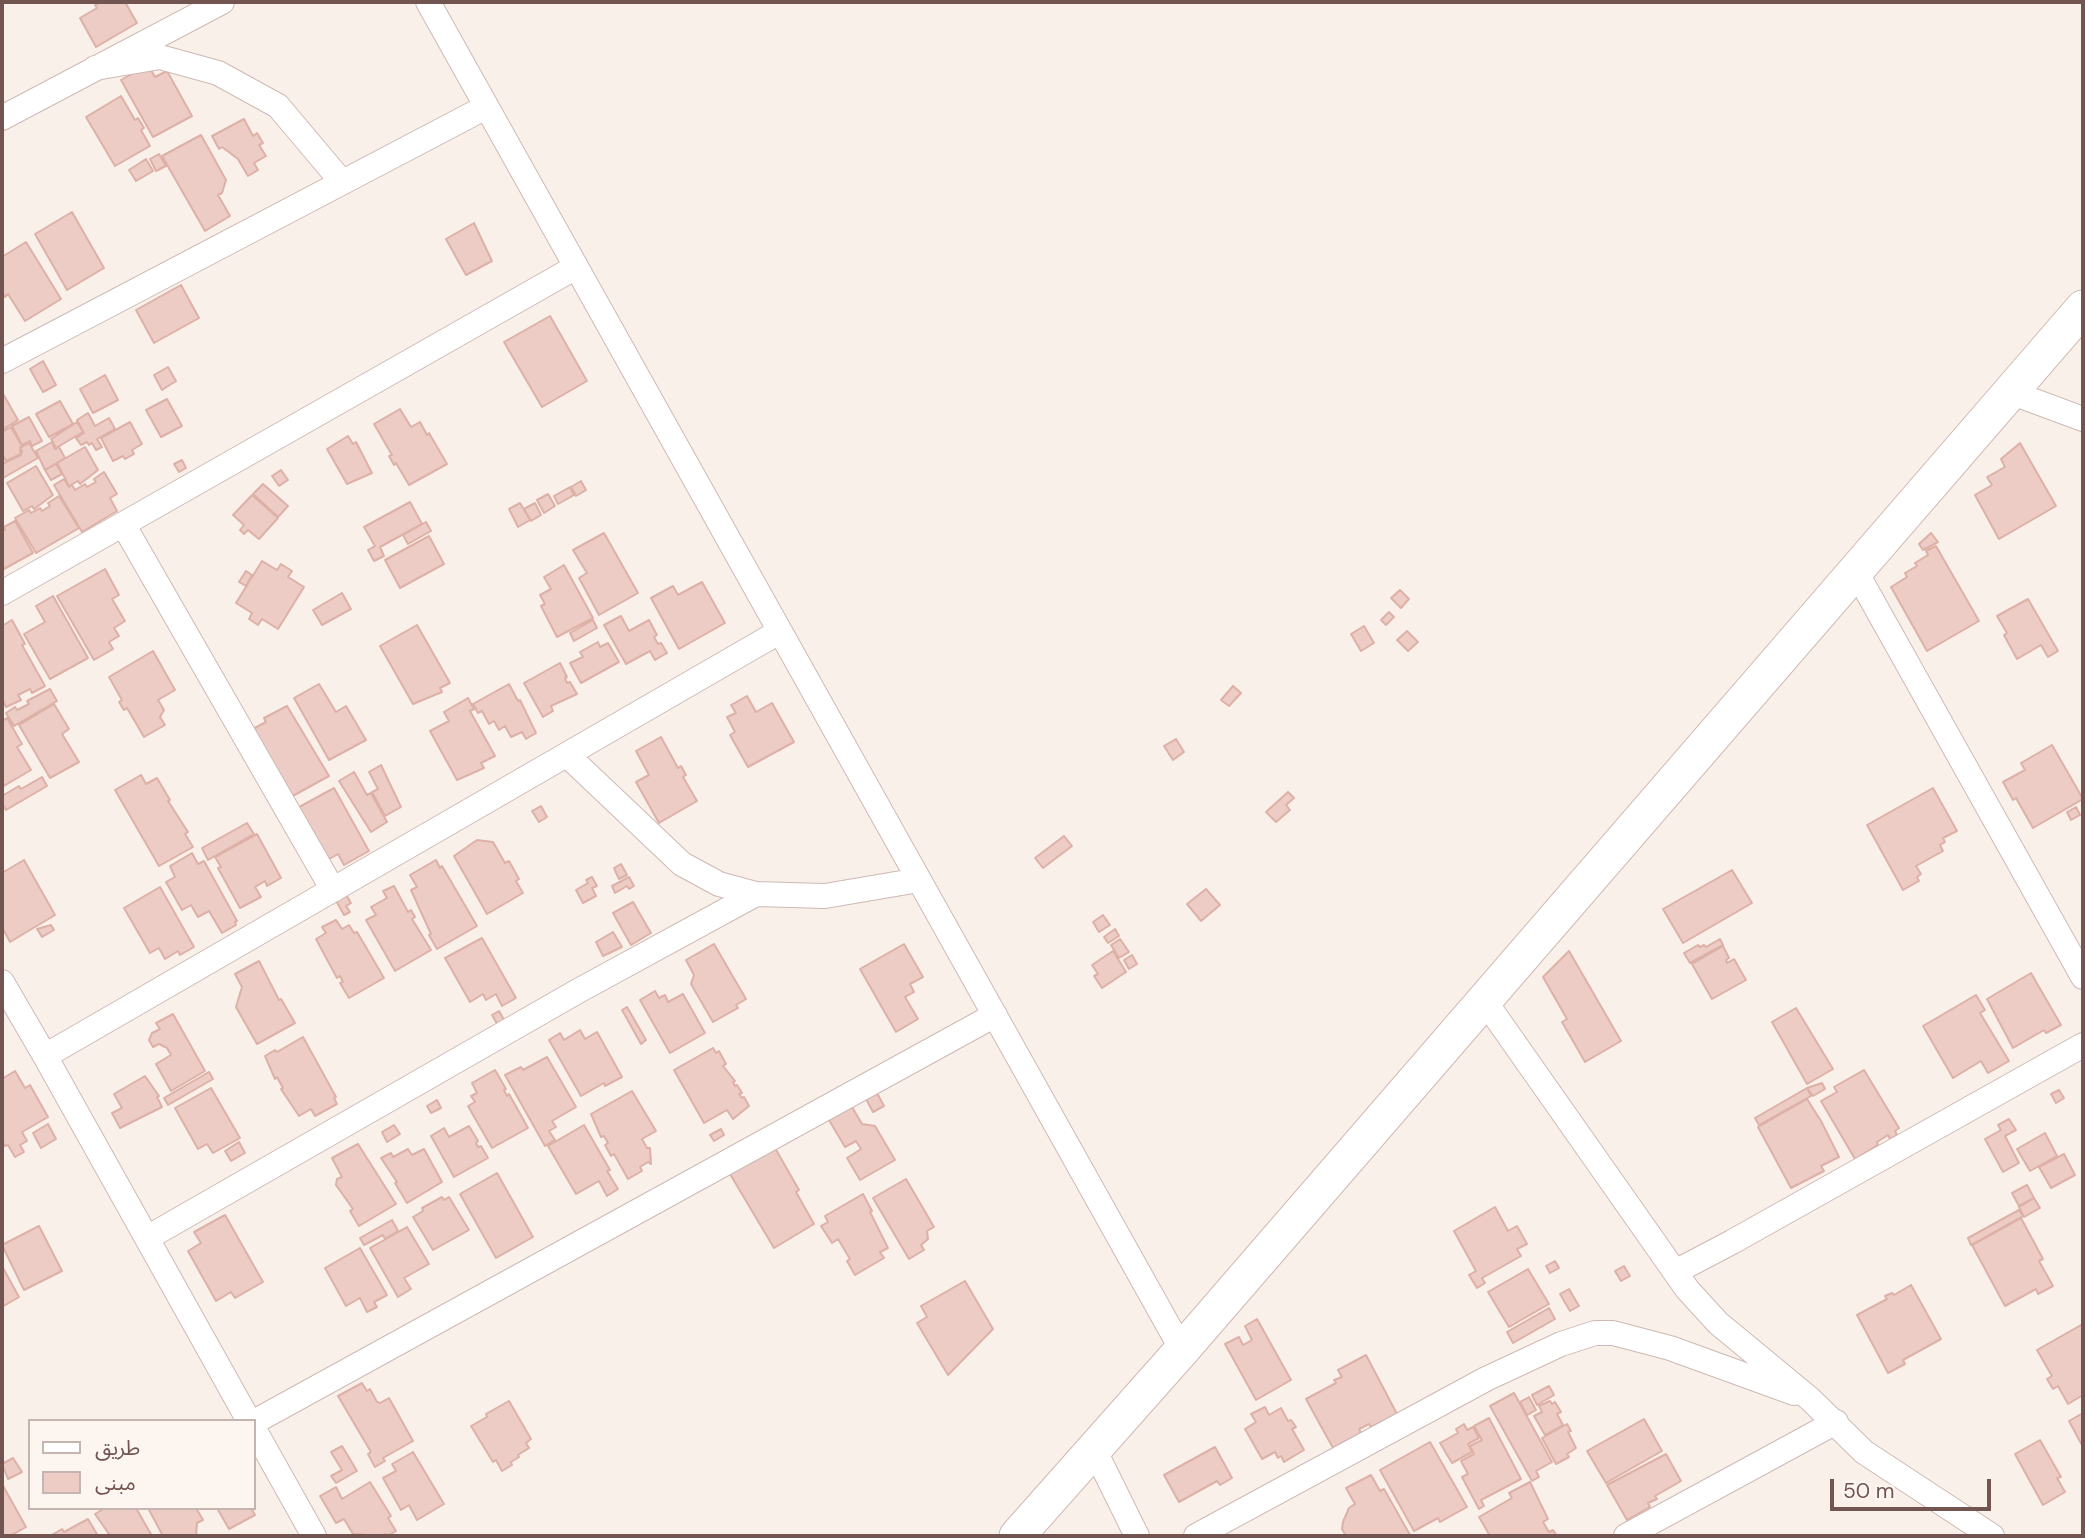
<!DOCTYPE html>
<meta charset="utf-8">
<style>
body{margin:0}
#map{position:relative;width:2085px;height:1538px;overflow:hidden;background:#faf0ea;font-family:"DM Sans","Noto Sans Arabic",sans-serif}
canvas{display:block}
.frame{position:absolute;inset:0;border:4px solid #725550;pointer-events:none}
.legend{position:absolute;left:28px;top:1419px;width:228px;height:91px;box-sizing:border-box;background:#fdf5f0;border:2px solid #c5b5b0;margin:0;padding:9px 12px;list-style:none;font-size:21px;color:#725550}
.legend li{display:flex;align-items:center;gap:14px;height:35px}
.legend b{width:35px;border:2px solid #c5b5b0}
.scale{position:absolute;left:1830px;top:1479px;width:161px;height:32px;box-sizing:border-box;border:4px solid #725550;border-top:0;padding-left:9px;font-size:21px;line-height:24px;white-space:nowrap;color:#725550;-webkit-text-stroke:5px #fdf5f0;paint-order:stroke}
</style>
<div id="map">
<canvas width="2085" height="1538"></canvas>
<div class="frame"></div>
<ul class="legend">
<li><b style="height:9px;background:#fff"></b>طريق</li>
<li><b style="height:19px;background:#ecccc4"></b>مبنى</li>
</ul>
<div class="scale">50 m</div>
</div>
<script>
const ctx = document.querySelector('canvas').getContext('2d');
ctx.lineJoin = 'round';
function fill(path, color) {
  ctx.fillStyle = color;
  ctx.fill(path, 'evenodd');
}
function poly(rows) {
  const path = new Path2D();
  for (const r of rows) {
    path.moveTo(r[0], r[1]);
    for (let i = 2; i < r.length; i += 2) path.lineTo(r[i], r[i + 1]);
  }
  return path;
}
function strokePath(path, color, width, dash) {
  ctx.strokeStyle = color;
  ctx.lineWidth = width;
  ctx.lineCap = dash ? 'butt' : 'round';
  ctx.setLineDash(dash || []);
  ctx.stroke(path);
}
const building = poly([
 [101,2,125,2,137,23,96,47,80,18,97,8,95,5,101,2],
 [148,65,155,77,167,71,192,116,153,137,121,80,148,65],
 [121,96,135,120,138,118,144,128,141,130,150,146,115,166,86,117,121,96],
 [244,119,253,136,257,133,263,143,259,145,266,156,254,163,258,170,248,176,238,159,222,147,219,149,212,136,244,119],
 [201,135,226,180,222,193,218,195,230,216,205,231,162,156,201,135],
 [159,154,166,166,156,171,150,159,159,154],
 [146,159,153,171,136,181,129,170,146,159],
 [72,212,104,268,67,290,35,234,72,212],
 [474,223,492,261,466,275,446,239,474,223],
 [26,242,61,299,25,321,8,294,5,297,2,292,2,257,26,242],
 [181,285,199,318,154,343,136,310,181,285],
 [550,316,587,381,542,407,504,342,550,316],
 [43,361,56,385,43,392,30,369,43,361],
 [168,367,176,381,162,390,154,375,168,367],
 [105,375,118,400,93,413,80,389,105,375],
 [2,392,18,420,2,430,2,392],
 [167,399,182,426,161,437,146,410,167,399],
 [60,401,73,424,49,437,36,414,60,401],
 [400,409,411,427,420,422,427,435,429,433,447,464,409,485,396,463,394,465,389,456,392,455,374,424,400,409],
 [88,413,95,426,109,418,115,429,97,439,102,447,96,450,92,443,89,445,87,442,81,445,76,438,84,433,77,420,88,413],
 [29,417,42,441,32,446,30,441,22,445,12,426,29,417],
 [77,422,83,432,56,448,51,439,77,422],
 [130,422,142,444,132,450,134,454,125,459,123,456,113,461,101,438,130,422],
 [11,427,22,446,20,448,22,451,21,454,6,461,2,454,2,432,11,427],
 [348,436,353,444,356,442,372,473,347,484,327,449,348,436],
 [52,442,55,449,59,447,65,458,45,470,36,451,52,442],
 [29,443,38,458,3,478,2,462,4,463,21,455,20,448,29,443],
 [2020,443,2056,506,1999,539,1975,495,1992,485,1987,477,2005,467,2001,459,2020,443],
 [85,447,98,470,80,484,78,481,69,486,57,463,85,447],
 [182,460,186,468,179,472,174,464,182,460],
 [56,464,62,474,51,480,45,470,56,464],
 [36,466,53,495,34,509,32,506,23,511,7,483,36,466],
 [281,470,288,480,279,486,272,476,281,470],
 [104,472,117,494,110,498,117,511,82,532,54,485,64,479,69,487,72,485,75,490,85,484,87,487,96,482,94,479,104,472],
 [581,481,586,490,576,496,571,487,581,481],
 [263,484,288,506,278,517,253,494,263,484],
 [570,487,574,495,558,504,554,496,570,487],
 [548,494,555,506,544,513,537,500,548,494],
 [252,495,278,518,259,539,248,530,244,534,240,530,244,525,233,515,252,495],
 [59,496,79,528,36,553,15,518,29,510,31,513,40,508,42,511,50,506,48,503,59,496],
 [410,502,422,524,380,547,384,556,374,561,368,550,375,546,364,527,410,502],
 [520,503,530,520,518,527,509,509,520,503],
 [535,503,541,515,531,521,524,509,535,503],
 [15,521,33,553,2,570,2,532,5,530,4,527,15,521],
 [426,522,431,531,408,544,403,535,426,522],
 [604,533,638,593,599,615,579,578,587,573,573,550,604,533],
 [1931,533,1938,542,1923,550,1919,544,1931,533],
 [429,536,444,564,400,588,385,560,429,536],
 [1936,546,1979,621,1927,651,1891,587,1907,577,1905,573,1917,566,1915,563,1928,555,1926,551,1936,546],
 [262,561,277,570,281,564,292,571,288,577,304,587,278,629,262,619,258,625,249,619,252,613,236,603,262,561],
 [564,565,593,618,557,637,541,606,545,604,540,595,551,589,544,577,564,565],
 [105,569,119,595,112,599,125,621,114,628,119,636,109,642,113,649,94,660,57,596,105,569],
 [246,571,252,575,246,586,239,582,246,571],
 [702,582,725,623,679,649,651,598,673,586,678,595,702,582],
 [1400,590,1409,599,1401,608,1391,598,1400,590],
 [342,593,351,609,322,625,313,610,342,593],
 [53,596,88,658,50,679,24,634,45,622,36,606,53,596],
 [2028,599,2058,651,2048,657,2041,645,2017,659,2004,635,2007,633,1997,616,2028,599],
 [1389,612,1394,617,1386,625,1381,620,1389,612],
 [621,616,629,631,649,620,657,635,654,637,658,644,661,643,667,653,655,660,650,651,626,664,604,625,621,616],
 [12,620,25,644,22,645,45,686,32,693,30,689,18,695,21,700,6,707,2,699,2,626,12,620],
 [593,620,597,628,574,641,570,633,593,620],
 [417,625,450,683,440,688,442,692,413,704,380,646,417,625],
 [1364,626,1374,643,1361,651,1351,634,1364,626],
 [1407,631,1418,642,1408,651,1397,640,1407,631],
 [598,642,600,647,608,643,619,662,581,683,570,663,583,657,580,652,598,642],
 [153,651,175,690,158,700,164,710,160,717,165,725,144,737,127,708,124,710,119,702,122,700,109,677,153,651],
 [560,663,567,677,565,678,567,683,570,682,577,694,551,706,553,711,543,717,524,683,560,663],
 [319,684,336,712,346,706,366,740,329,760,294,698,319,684],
 [509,684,518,701,520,700,536,733,526,739,522,732,511,737,505,726,499,730,494,721,489,724,482,711,478,713,473,704,509,684],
 [1233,686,1241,693,1229,706,1221,700,1233,686],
 [50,689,57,701,14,726,6,713,15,707,17,710,29,704,27,701,50,689],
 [747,696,756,712,772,703,794,742,748,767,730,735,735,732,727,717,736,713,731,705,747,696],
 [468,698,474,709,470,711,495,756,481,763,484,768,457,780,430,731,449,721,444,712,468,698],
 [54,704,69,729,62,734,79,762,50,778,19,725,54,704],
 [287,706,329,776,289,798,251,730,266,722,264,718,287,706],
 [7,718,22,744,17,747,31,770,2,787,2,721,7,718],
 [661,737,678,768,681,766,686,775,683,777,697,801,659,823,636,782,649,775,636,751,661,737],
 [1176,739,1184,752,1173,760,1164,746,1176,739],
 [2052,745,2083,799,2033,828,2016,798,2013,800,2003,782,2025,770,2021,763,2052,745],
 [381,765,401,807,385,816,372,792,378,789,369,772,381,765],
 [354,772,367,795,371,793,387,822,371,832,339,781,354,772],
 [141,775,146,784,157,778,170,800,168,801,188,832,185,834,193,847,159,866,115,790,141,775],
 [42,777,47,786,6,810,2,803,2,796,19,786,21,789,42,777],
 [334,788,369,851,344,865,338,854,322,863,292,811,334,788],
 [1933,788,1957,831,1943,838,1945,842,1940,845,1943,851,1916,866,1921,874,1917,877,1919,881,1903,890,1867,825,1933,788],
 [1288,792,1294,798,1286,805,1290,810,1276,822,1266,812,1288,792],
 [541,806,547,817,539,822,532,811,541,806],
 [2076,807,2080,815,2071,820,2067,812,2076,807],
 [247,823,254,834,208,860,202,848,247,823],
 [257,834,281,878,267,886,265,881,255,887,261,897,240,908,218,868,221,867,215,857,257,834],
 [1064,836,1072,846,1043,868,1035,858,1064,836],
 [477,840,493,842,505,863,509,861,519,879,516,881,523,893,487,914,454,856,477,840],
 [192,853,198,864,204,861,237,921,235,922,236,925,222,933,209,911,198,917,191,905,182,910,166,882,175,877,170,866,192,853],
 [24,860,55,915,10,942,2,927,2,873,24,860],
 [436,860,440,868,442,866,477,926,437,949,429,935,431,934,411,890,417,887,410,875,436,860],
 [621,864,627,875,619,879,614,868,621,864],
 [1732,870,1752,903,1683,943,1663,909,1732,870],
 [592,877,597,886,592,888,596,896,583,903,576,890,588,883,586,880,592,877],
 [629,877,634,886,629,889,627,886,615,893,612,886,629,877],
 [394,886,408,912,411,910,415,917,412,919,431,950,395,971,366,920,376,915,371,907,387,898,383,891,394,886],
 [160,887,194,947,180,955,178,951,165,959,159,948,150,953,124,908,160,887],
 [1206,889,1220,905,1201,921,1187,904,1206,889],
 [344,891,351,903,346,906,350,912,344,915,334,897,344,891],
 [633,902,651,933,631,945,613,913,633,902],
 [1103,915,1110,925,1099,932,1093,922,1103,915],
 [336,920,342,929,349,925,354,933,357,932,384,978,349,998,340,983,343,982,340,976,337,978,316,939,326,933,322,927,336,920],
 [51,925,54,930,42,937,37,929,51,925],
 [1115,929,1119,936,1108,943,1104,937,1115,929],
 [613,932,622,947,603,956,596,942,613,932],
 [482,938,516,998,502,1006,496,994,486,1000,483,994,470,1002,445,958,482,938],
 [1120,939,1129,952,1119,958,1111,945,1120,939],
 [1720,939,1723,945,1690,963,1684,953,1698,945,1700,947,1704,945,1706,947,1720,939],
 [714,944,746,999,736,1005,738,1008,713,1022,691,984,694,975,686,960,714,944],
 [904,944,923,977,910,984,914,992,905,997,918,1019,896,1032,860,969,904,944],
 [1723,946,1729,958,1726,960,1727,963,1734,959,1746,980,1712,999,1692,964,1723,946],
 [1113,951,1126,972,1102,988,1094,976,1098,974,1092,965,1113,951],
 [1569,951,1621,1041,1585,1062,1562,1022,1567,1019,1543,977,1569,951],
 [1132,955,1137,964,1129,969,1124,960,1132,955],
 [259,961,279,1000,281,999,295,1023,257,1044,236,1007,242,987,235,974,259,961],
 [2031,973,2061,1025,2046,1033,2044,1030,2013,1048,1987,999,2031,973],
 [655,991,659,998,665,995,668,1002,683,994,705,1033,670,1053,640,1000,655,991],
 [1976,995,1985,1010,1980,1013,2009,1061,1988,1073,1981,1061,1953,1078,1923,1026,1976,995],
 [627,1007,646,1040,641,1044,622,1010,627,1007],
 [1796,1008,1833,1069,1807,1084,1772,1022,1796,1008],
 [499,1011,507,1025,500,1029,492,1015,499,1011],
 [173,1014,205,1071,171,1091,156,1064,171,1055,167,1048,159,1044,153,1047,149,1040,152,1033,160,1029,156,1023,173,1014],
 [580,1030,585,1039,597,1032,622,1077,605,1086,604,1083,581,1096,549,1040,560,1033,564,1040,580,1030],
 [303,1037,336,1097,334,1098,337,1104,315,1116,311,1109,299,1116,281,1089,283,1088,277,1077,275,1079,265,1056,275,1050,277,1052,303,1037],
 [713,1048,716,1053,719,1051,726,1064,723,1066,735,1081,733,1082,735,1086,737,1085,742,1093,739,1094,742,1098,744,1097,749,1106,733,1119,727,1110,704,1123,674,1070,713,1048],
 [547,1057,576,1107,552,1121,556,1127,549,1131,555,1140,545,1146,505,1075,521,1067,523,1070,547,1057],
 [495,1070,506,1089,504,1090,507,1096,509,1094,528,1128,492,1148,468,1106,475,1102,471,1096,477,1093,472,1083,495,1070],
 [1864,1070,1899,1128,1895,1131,1897,1135,1890,1139,1888,1135,1877,1142,1878,1145,1855,1159,1821,1101,1837,1092,1834,1087,1864,1070],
 [15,1071,25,1088,30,1085,48,1117,22,1132,27,1141,20,1145,24,1152,15,1157,8,1145,5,1146,2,1141,2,1079,15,1071],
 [209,1072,213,1079,168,1105,164,1098,209,1072],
 [145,1076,159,1096,157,1097,162,1107,120,1128,112,1113,122,1108,114,1094,145,1076],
 [1822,1083,1825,1089,1813,1096,1807,1088,1822,1083],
 [211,1088,240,1138,213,1153,207,1144,198,1149,175,1108,211,1088],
 [1807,1088,1811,1096,1759,1125,1755,1118,1807,1088],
 [2059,1090,2064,1098,2056,1103,2051,1094,2059,1090],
 [632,1091,656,1131,642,1139,647,1148,650,1148,651,1164,648,1162,640,1167,642,1171,628,1179,614,1154,611,1156,605,1145,608,1143,604,1136,601,1137,591,1114,632,1091],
 [877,1093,884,1106,873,1112,866,1099,877,1093],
 [1807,1099,1821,1121,1839,1157,1821,1166,1824,1171,1791,1188,1758,1127,1807,1099],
 [437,1100,441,1108,431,1113,427,1106,437,1100],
 [852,1107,862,1124,875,1126,895,1160,860,1180,847,1158,861,1149,856,1141,845,1147,829,1120,852,1107],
 [2009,1119,2016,1130,2005,1136,2019,1163,2003,1172,1985,1139,2001,1130,1998,1125,2009,1119],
 [48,1124,56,1139,41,1148,33,1133,48,1124],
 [394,1125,400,1134,387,1142,382,1132,394,1125],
 [584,1125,610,1170,607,1171,618,1189,607,1196,599,1181,576,1194,548,1146,584,1125],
 [469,1126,478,1141,476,1143,478,1147,481,1146,488,1158,454,1177,431,1136,444,1128,449,1137,469,1126],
 [721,1129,724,1135,714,1141,710,1135,721,1129],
 [2045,1133,2057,1156,2030,1171,2017,1149,2045,1133],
 [239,1142,245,1153,231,1161,225,1151,239,1142],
 [358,1144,396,1204,359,1226,350,1211,353,1209,336,1185,337,1179,342,1177,332,1158,358,1144],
 [775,1148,799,1190,796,1192,814,1224,774,1248,730,1174,775,1148],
 [408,1149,412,1155,424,1149,442,1182,407,1203,395,1183,397,1182,381,1158,391,1153,393,1157,408,1149],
 [2064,1154,2075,1175,2051,1188,2039,1167,2064,1154],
 [497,1173,533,1237,496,1258,460,1194,497,1173],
 [906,1179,934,1227,927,1231,928,1239,921,1245,924,1250,909,1259,873,1198,906,1179],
 [2027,1185,2034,1198,2019,1206,2012,1193,2027,1185],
 [863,1194,872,1211,870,1212,888,1248,880,1252,884,1258,855,1275,847,1261,850,1259,838,1239,832,1243,821,1226,828,1222,825,1216,863,1194],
 [442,1197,444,1200,449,1197,469,1230,433,1250,413,1217,423,1211,422,1208,442,1197],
 [2034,1198,2040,1208,2024,1217,2019,1207,2034,1198],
 [1495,1207,1508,1231,1517,1226,1527,1244,1517,1249,1521,1256,1482,1278,1485,1283,1477,1288,1469,1275,1476,1271,1454,1231,1495,1207],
 [2019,1210,2023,1216,1971,1245,1968,1238,2019,1210],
 [225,1215,263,1282,235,1298,231,1292,216,1301,188,1251,201,1243,194,1232,225,1215],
 [2021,1218,2043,1259,2039,1261,2053,1286,2038,1294,2036,1289,2005,1306,1972,1245,2021,1218],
 [392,1220,398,1231,385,1239,383,1235,364,1245,360,1238,392,1220],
 [39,1226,62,1271,24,1290,2,1245,39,1226],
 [407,1227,429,1264,404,1278,411,1289,398,1297,370,1248,407,1227],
 [360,1248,387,1295,374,1302,377,1307,367,1312,360,1298,346,1306,325,1268,360,1248],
 [1555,1261,1559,1268,1550,1273,1546,1266,1555,1261],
 [2,1266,19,1297,2,1307,2,1266],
 [1624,1266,1630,1276,1621,1281,1615,1271,1624,1266],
 [1528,1269,1549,1304,1509,1327,1488,1292,1528,1269],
 [965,1281,993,1329,948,1375,917,1323,927,1317,921,1306,965,1281],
 [1911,1285,1941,1339,1903,1360,1905,1364,1888,1373,1857,1315,1887,1299,1885,1296,1892,1293,1894,1295,1911,1285],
 [1569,1289,1579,1306,1570,1311,1560,1294,1569,1289],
 [1549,1308,1555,1319,1513,1343,1507,1332,1549,1308],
 [1257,1319,1291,1380,1256,1400,1225,1344,1239,1337,1243,1345,1252,1340,1245,1326,1257,1319],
 [2081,1325,2083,1330,2083,1395,2068,1404,2058,1386,2053,1389,2047,1379,2052,1376,2037,1350,2081,1325],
 [1366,1355,1397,1414,1371,1427,1369,1424,1359,1429,1361,1433,1333,1448,1306,1399,1336,1383,1334,1380,1342,1377,1338,1370,1366,1355],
 [362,1383,367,1391,370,1389,377,1402,380,1403,389,1398,413,1441,383,1458,385,1461,375,1467,368,1454,371,1452,338,1396,362,1383],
 [1549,1386,1554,1395,1537,1405,1532,1395,1549,1386],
 [1514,1393,1552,1462,1536,1471,1539,1477,1532,1481,1490,1406,1514,1393],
 [1529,1397,1536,1410,1527,1415,1520,1402,1529,1397],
 [509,1401,531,1439,526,1443,529,1448,518,1455,519,1457,511,1462,512,1465,502,1471,496,1460,493,1462,471,1426,487,1417,486,1414,509,1401],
 [1550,1401,1552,1404,1555,1402,1561,1412,1557,1414,1563,1425,1545,1435,1534,1416,1542,1412,1539,1406,1550,1401],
 [1265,1407,1269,1415,1281,1408,1288,1421,1291,1420,1296,1427,1292,1429,1304,1450,1284,1462,1281,1456,1278,1458,1275,1452,1262,1459,1245,1429,1256,1422,1251,1414,1265,1407],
 [2083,1413,2083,1447,2069,1421,2083,1413],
 [1489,1418,1521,1479,1481,1500,1484,1506,1479,1509,1462,1477,1468,1474,1461,1461,1474,1454,1470,1446,1482,1440,1474,1426,1489,1418],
 [1644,1419,1662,1451,1606,1483,1587,1451,1644,1419],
 [1464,1424,1467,1430,1473,1427,1479,1438,1468,1444,1472,1452,1452,1463,1440,1443,1458,1433,1456,1429,1464,1424],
 [1567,1424,1571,1431,1568,1432,1576,1448,1567,1454,1569,1457,1556,1464,1542,1438,1567,1424],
 [2040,1440,2061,1477,2057,1478,2065,1492,2043,1505,2015,1454,2040,1440],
 [1430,1442,1467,1507,1440,1522,1438,1518,1414,1531,1380,1470,1430,1442],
 [342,1446,357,1471,336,1483,331,1476,342,1470,331,1452,342,1446],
 [1215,1447,1232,1478,1220,1485,1217,1481,1179,1502,1164,1475,1215,1447],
 [413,1452,444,1504,417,1520,409,1505,401,1510,383,1478,396,1471,392,1464,413,1452],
 [1666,1454,1681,1481,1655,1496,1657,1499,1648,1503,1650,1507,1627,1520,1607,1485,1666,1454],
 [13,1458,22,1472,8,1479,2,1464,13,1458],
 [1371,1475,1380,1491,1384,1489,1410,1535,1346,1536,1342,1529,1343,1522,1349,1508,1355,1504,1346,1488,1371,1475],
 [370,1482,391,1516,388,1518,396,1531,387,1536,385,1534,381,1536,353,1534,344,1519,336,1523,320,1496,336,1487,342,1499,370,1482],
 [1530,1482,1548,1519,1543,1522,1549,1532,1553,1530,1557,1536,1490,1536,1479,1517,1512,1498,1509,1493,1530,1482],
 [2,1484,26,1527,10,1536,2,1536,2,1484],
 [105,1508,136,1508,152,1536,107,1536,109,1534,95,1514,105,1508],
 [148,1508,196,1508,203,1520,197,1523,196,1536,163,1536,148,1508],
 [217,1508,251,1508,255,1515,229,1529,217,1508],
 [88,1519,98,1536,50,1536,62,1529,64,1532,88,1519]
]);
const street = poly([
 [428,2,1182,1350],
 [95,68,160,57,218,73,278,106,342,182],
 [2,118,222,2],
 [2,361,486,107],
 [2010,392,2083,419],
 [123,524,333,890],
 [1855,570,2083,977],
 [2,593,576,267],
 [567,755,682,864,719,884,756,894,825,896,919,880],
 [2,982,45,1056,249,1421],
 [1484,1000,1687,1289,1718,1323,1810,1399,1864,1452,1992,1536],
 [45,1056,779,632],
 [147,1238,578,991,756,894],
 [1675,1272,1732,1242,2083,1045],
 [254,1422,995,1015],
 [254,1429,314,1536],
 [1094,1449,1137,1536],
 [1196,1536,1486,1379,1561,1344,1595,1333,1613,1333,1670,1348,1794,1393],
 [1626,1536,1836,1422]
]);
const secondary = poly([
 [1017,1536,1182,1350,2083,308]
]);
fill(building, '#ecccc4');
strokePath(building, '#ddb1a7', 2);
strokePath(street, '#cdb9b4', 26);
strokePath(secondary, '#cfb8b2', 37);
strokePath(street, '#fff', 24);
strokePath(secondary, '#fff', 35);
</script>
